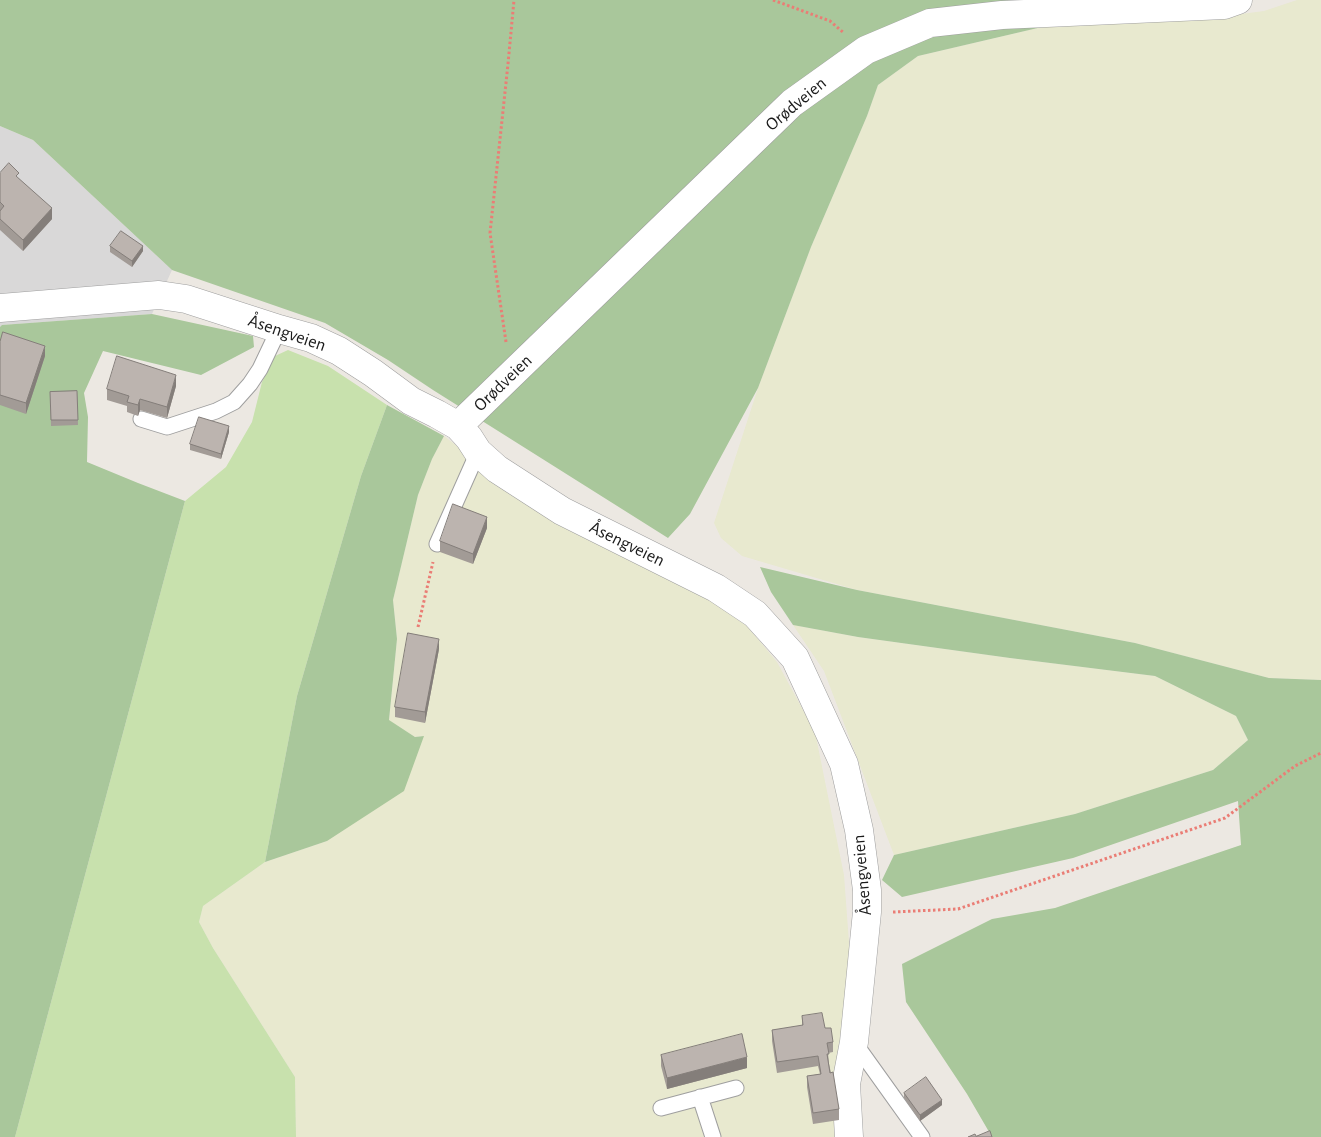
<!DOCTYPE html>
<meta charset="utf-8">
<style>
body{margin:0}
canvas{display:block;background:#ece8e2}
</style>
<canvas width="1321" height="1137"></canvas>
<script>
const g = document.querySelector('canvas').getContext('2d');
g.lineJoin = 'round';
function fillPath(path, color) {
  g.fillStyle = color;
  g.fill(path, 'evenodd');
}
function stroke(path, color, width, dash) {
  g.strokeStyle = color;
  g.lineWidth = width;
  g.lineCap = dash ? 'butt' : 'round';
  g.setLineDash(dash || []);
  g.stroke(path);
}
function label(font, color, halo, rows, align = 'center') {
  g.font = font + ' "Alegreya Sans",sans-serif';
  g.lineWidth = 4;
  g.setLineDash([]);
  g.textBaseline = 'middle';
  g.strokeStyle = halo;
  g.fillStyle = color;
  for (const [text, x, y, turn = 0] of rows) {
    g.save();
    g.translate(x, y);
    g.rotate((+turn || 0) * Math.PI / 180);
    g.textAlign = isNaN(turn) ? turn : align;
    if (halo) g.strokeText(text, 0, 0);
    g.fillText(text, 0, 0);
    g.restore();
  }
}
fillPath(new Path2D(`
 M0,126L33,140L172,270L152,314L3,325L0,327Z`), '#d9d8d8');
fillPath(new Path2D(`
 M1297,0H1321V680L1269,678L1135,643L857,590L742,556L721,538L714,523L758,388L811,247L867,116L878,85L918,56L1042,27L1211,18L1264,11Z
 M444,436L550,518L706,598L747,626L777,662L815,732L844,875L852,983L841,1137H296L295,1077L213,948L199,922L203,906L265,862L327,841L423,736L415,737L389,721L397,639L393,600L418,495L432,459Z
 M793,625L858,637L1010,658L1155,676L1236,716L1248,740L1213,770L1075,814L894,855L824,671Z`), '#e8e9cf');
fillPath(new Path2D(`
 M288,350L328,366L387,405L361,476L297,696L265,862L203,906L199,922L213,948L295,1077L296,1137H15L185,501L226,467L252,422L262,382L275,356Z`), '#c8e1ad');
fillPath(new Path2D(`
 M0,0H1058L1042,27L918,56L878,85L867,116L811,247L758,388L690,514L668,538L433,390L388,360L325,323L172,270L33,140L0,126Z
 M152,314L253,336L254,347L201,375L103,351L84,393L88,417L87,462L138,483L185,501L15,1137H0V327L2,325Z
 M387,405L444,436L432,459L418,495L393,600L397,639L389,720L415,737L424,736L404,791L327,841L265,862L297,696L361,476Z
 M760,567L857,590L1135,643L1269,678L1321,680V1137H992L967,1094L906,1002L902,964L992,919L1055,908L1241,845L1238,801L1073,858L902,897L882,880L894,855L1075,814L1213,770L1248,740L1236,716L1155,676L1010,658L858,637L793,625L771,592Z`), '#a9c79b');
const lane = new Path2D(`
 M141,419L167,427L216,411L234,402L250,384L260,369L279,329
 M437,544L478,452
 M854,1042L922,1137
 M700,1097L713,1137
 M661,1108L736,1088`);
const street = new Path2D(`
 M0,308L159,295L186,299L279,329L311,338L339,351L373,373L411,401L437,414L458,426L469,438L478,452L497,469L562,511L716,588L755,614L795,658L844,764L859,830L867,890V912L854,1042L846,1084L849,1137
 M458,426L792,103L866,50L930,23L1002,15L1224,5L1238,0`);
stroke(lane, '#9f9f9f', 17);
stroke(street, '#9f9f9f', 29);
stroke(new Path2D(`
 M773,0L830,21L844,33
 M506,342L490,233L508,64L514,0
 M418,627L433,562
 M893,912L958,909L1225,818L1295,766L1321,753`), '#ea7d75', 3, [2.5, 2.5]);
stroke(lane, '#fff', 15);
stroke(street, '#fff', 28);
fillPath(new Path2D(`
 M0,173L19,179L52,219L23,251L0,230Z
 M110,246L143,251L132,267L110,252Z
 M0,342L45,356L26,414L0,405Z
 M176,386L167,418L140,410L138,416L127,412V406L107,400V389Z
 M77,391L78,425L51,426L50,392Z
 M229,432L221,459L190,450V444Z
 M487,528L473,564L440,552V541Z
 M439,649L425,723L395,717V707Z
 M802,1016L825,1028L833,1042V1052L828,1053L829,1064L839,1109V1120L813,1124L807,1087V1076L820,1074L818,1066L777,1073L772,1041V1030L802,1026Z
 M661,1055L747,1068L667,1089L661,1066Z
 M904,1093L942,1105L920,1121L904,1098Z`), '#a29b96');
fillPath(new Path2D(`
 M52,208V219L23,251V240Z
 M143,246V251L132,267V261Z
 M45,346V356L26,414V403Z
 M176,375V386L167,418V407Z
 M140,399V410L138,416V405Z
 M229,426V432L221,459V454Z
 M487,517V528L473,564V554Z
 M439,639V649L425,723V712Z
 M747,1057V1068L667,1089V1078Z
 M942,1100V1105L920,1121V1115Z`), '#847e7a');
const building = new Path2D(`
 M9,163L19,173L16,176L52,208L23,240L0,219V211L4,206L0,202V173Z
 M121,231L143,246L132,261L110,246Z
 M3,332L45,346L26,403L0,395V342Z
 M117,356L176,375L167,407L140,399L138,405L127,402L129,396L107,389Z
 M77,391L78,420H51L50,392Z
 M199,417L229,426L221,454L190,444Z
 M453,504L487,517L473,554L440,541Z
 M408,633L439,639L425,712L395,707Z
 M822,1013L825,1028H831L833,1042L827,1043L829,1054H827L830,1073L833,1072L839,1109L813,1113L807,1076L821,1074L818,1056L777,1062L772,1030L803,1025L802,1016Z
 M742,1034L747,1057L667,1078L661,1055Z
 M926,1077L942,1100L920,1115L904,1093Z
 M990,1131L992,1137H968L975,1134L976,1136Z`);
fillPath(building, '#bcb4af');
stroke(building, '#847e7a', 1);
label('18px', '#1b1b1b', '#fff', [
 ["Orødveien",796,104,-40],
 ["Åsengveien",287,333,19],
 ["Orødveien",503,383,-44],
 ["Åsengveien",627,544,26],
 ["Åsengveien",862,875,-95]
]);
</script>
